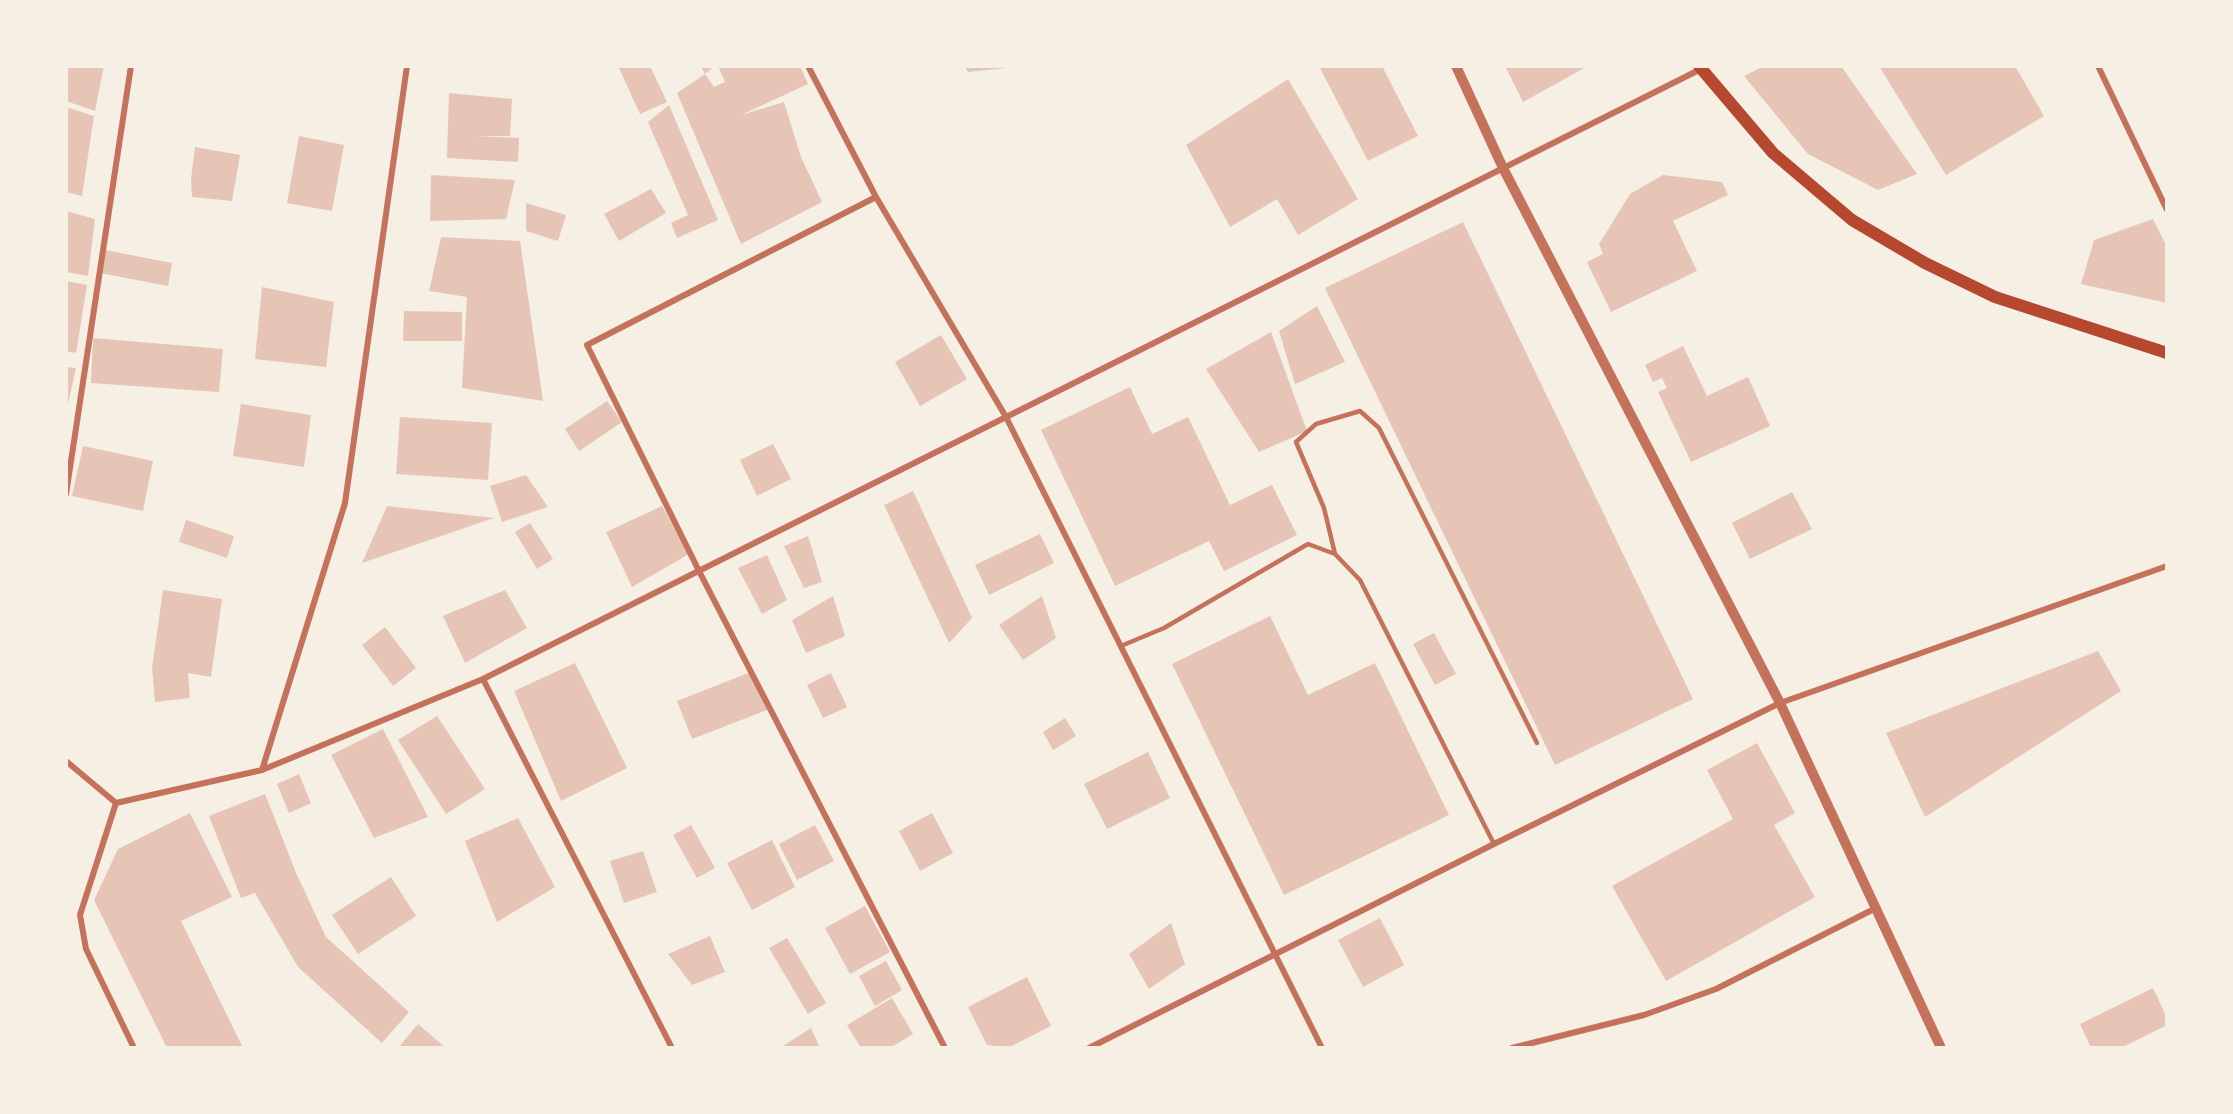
<!DOCTYPE html>
<style>
body{margin:0}
#map{position:relative;width:2233px;height:1114px;overflow:hidden;background:#f6efe4;font-family:Inter,sans-serif}
canvas{display:block}
.frame{position:absolute;inset:0;border:68px solid #f6efe4;pointer-events:none}
</style>
<div id="map">
<canvas width="2233" height="1114"></canvas>
<div class="frame"></div>
</div>
<script>
const g = document.querySelector('canvas').getContext('2d');
g.lineJoin = 'round';
function fillPath(path, color) {
  g.fillStyle = color;
  g.fill(path, 'evenodd');
}
function stroke(path, color, width, dash) {
  g.strokeStyle = color;
  g.lineWidth = width;
  g.lineCap = dash ? 'butt' : 'round';
  g.setLineDash(dash || []);
  g.stroke(path);
}
fillPath(new Path2D(`
 M66,66H104L95,111L66,101Z
 M618,66H650L667,102L640,114Z
 M701,66H715L705,74L714,87L725,82L718,66H800L808,84L741,115L784,102L801,157L822,202L741,244L677,93L705,74Z
 M965,66H1007V68L968,72Z
 M1319,66H1382L1418,136L1368,161Z
 M1505,66H1588L1523,102Z
 M1764,66H1841L1917,174L1878,190L1808,154L1744,76Z
 M1879,66H2015L2044,116L1946,175Z
 M1288,79L1358,199L1298,235L1277,199L1230,227L1186,145Z
 M449,93L512,99L510,136H477L519,138L518,162L447,158Z
 M669,105L718,220L677,238L671,223L688,215L648,122Z
 M66,107L94,116L82,196L66,192Z
 M299,136L344,145L332,211L287,203Z
 M195,147L240,155L232,201L192,197L191,180Z
 M431,175L515,180L506,219L430,221Z
 M1663,175L1722,182L1728,195L1673,221L1697,271L1611,312L1587,262L1603,254L1599,244L1630,194Z
 M651,189L666,213L619,241L604,214Z
 M526,203L566,215L558,241L526,231Z
 M66,211L95,219L88,276L66,272Z
 M2153,219L2167,247V303L2081,284L2094,240Z
 M1463,222L1693,699L1555,765L1325,288Z
 M441,237L520,241L543,401L462,388L467,297L429,291Z
 M105,250L172,263L168,286L100,273Z
 M66,281L87,285L76,353L66,351Z
 M262,287L334,302L326,367L255,359Z
 M1317,306L1345,362L1295,384L1279,331Z
 M404,311L462,312V341H403Z
 M1271,332L1307,431L1259,452L1206,369Z
 M941,335L967,379L920,406L895,362Z
 M93,338L223,349L219,392L91,383Z
 M1683,346L1707,396L1748,377L1770,426L1691,462L1658,392L1667,388L1662,378L1653,382L1645,365Z
 M66,367L76,368L67,408H66Z
 M1130,387L1152,434L1188,417L1230,505L1272,485L1297,535L1224,571L1209,541L1115,586L1041,430Z
 M607,401L622,422L579,451L565,429Z
 M241,404L311,415L304,467L233,456Z
 M400,417L492,423L488,480L396,474Z
 M773,444L791,479L757,496L740,460Z
 M83,446L153,461L143,511L72,496Z
 M526,475L548,507L502,522L490,486Z
 M913,491L972,618L949,643L884,505Z
 M1792,492L1812,529L1750,559L1732,523Z
 M387,506L494,518L362,563Z
 M662,506L689,554L632,587L606,532Z
 M186,520L234,536L227,558L179,542Z
 M530,523L553,559L537,569L515,532Z
 M1040,534L1054,563L989,595L975,565Z
 M808,536L822,582L804,588L784,546Z
 M767,555L787,600L762,614L738,568Z
 M163,590L222,599L211,677L188,673L190,698L155,702L152,668Z
 M505,590L527,628L465,663L443,616Z
 M833,596L845,636L806,653L792,620Z
 M1042,596L1056,638L1023,660L999,625Z
 M1270,616L1308,695L1375,663L1449,815L1284,895L1172,664Z
 M385,627L416,668L393,686L362,645Z
 M1434,633L1456,674L1435,685L1413,644Z
 M2098,651L2121,691L1925,817L1886,733Z
 M575,663L627,768L561,801L514,691Z
 M751,672L767,710L692,739L677,701Z
 M831,673L847,707L823,718L807,685Z
 M437,716L485,789L446,814L398,740Z
 M1065,718L1076,736L1053,750L1043,732Z
 M383,729L428,817L374,838L331,755Z
 M1757,743L1795,813L1774,825L1815,897L1666,981L1612,886L1733,819L1707,770Z
 M1148,752L1170,798L1107,829L1084,784Z
 M299,774L311,803L289,813L277,784Z
 M265,794L297,875L326,937L409,1012L382,1043L298,967L255,893L241,898L209,816Z
 M190,813L232,897L181,921L243,1048H167L94,900L118,849Z
 M932,813L953,853L920,871L899,831Z
 M518,818L555,887L497,922L465,841Z
 M691,825L715,868L697,878L673,835Z
 M815,825L834,861L797,880L779,844Z
 M772,840L795,887L752,910L727,863Z
 M643,851L657,892L624,903L610,861Z
 M391,877L416,916L358,954L332,915Z
 M865,906L890,952L850,974L825,928Z
 M1380,918L1404,965L1363,987L1338,940Z
 M1171,923L1185,964L1149,989L1129,954Z
 M710,936L725,972L692,985L668,954Z
 M787,938L826,1003L808,1014L769,948Z
 M886,961L902,990L875,1006L859,976Z
 M1027,977L1051,1026L1008,1048L987,1045L968,1007Z
 M2153,988L2167,1018V1025L2121,1048H2091L2080,1024Z
 M892,998L913,1034L890,1048H861L847,1025Z
 M418,1024L446,1048H398Z
 M811,1028L820,1048H780Z`), '#e6c5b7');
stroke(new Path2D(`
 M1335,554L1324,508L1296,442L1316,424L1360,411L1379,428L1537,743
 M1121,646L1164,628L1308,544L1335,554L1360,580L1494,844`), '#c5725c', 4.5);
stroke(new Path2D(`
 M808,66L876,197L1006,417L1322,1048
 M2098,66L2167,210
 M876,197L587,345L699,571L945,1048
 M66,494L131,66
 M483,679L672,1048
 M66,761L116,803
 M262,770L345,503L407,66
 M116,803L262,770L483,679L1703,68
 M116,803L80,915L86,949L134,1048
 M1089,1048L1494,844L1780,703L2167,566
 M1512,1048L1644,1015L1716,989L1876,908`), '#c5725c', 6);
stroke(new Path2D(`
 M1456,66L1503,168L1780,703L1941,1048`), '#c5725c', 10);
stroke(new Path2D(`
 M1699,66L1773,153L1852,220L1925,263L1995,297L2167,353`), '#b5482f', 12);
</script>
